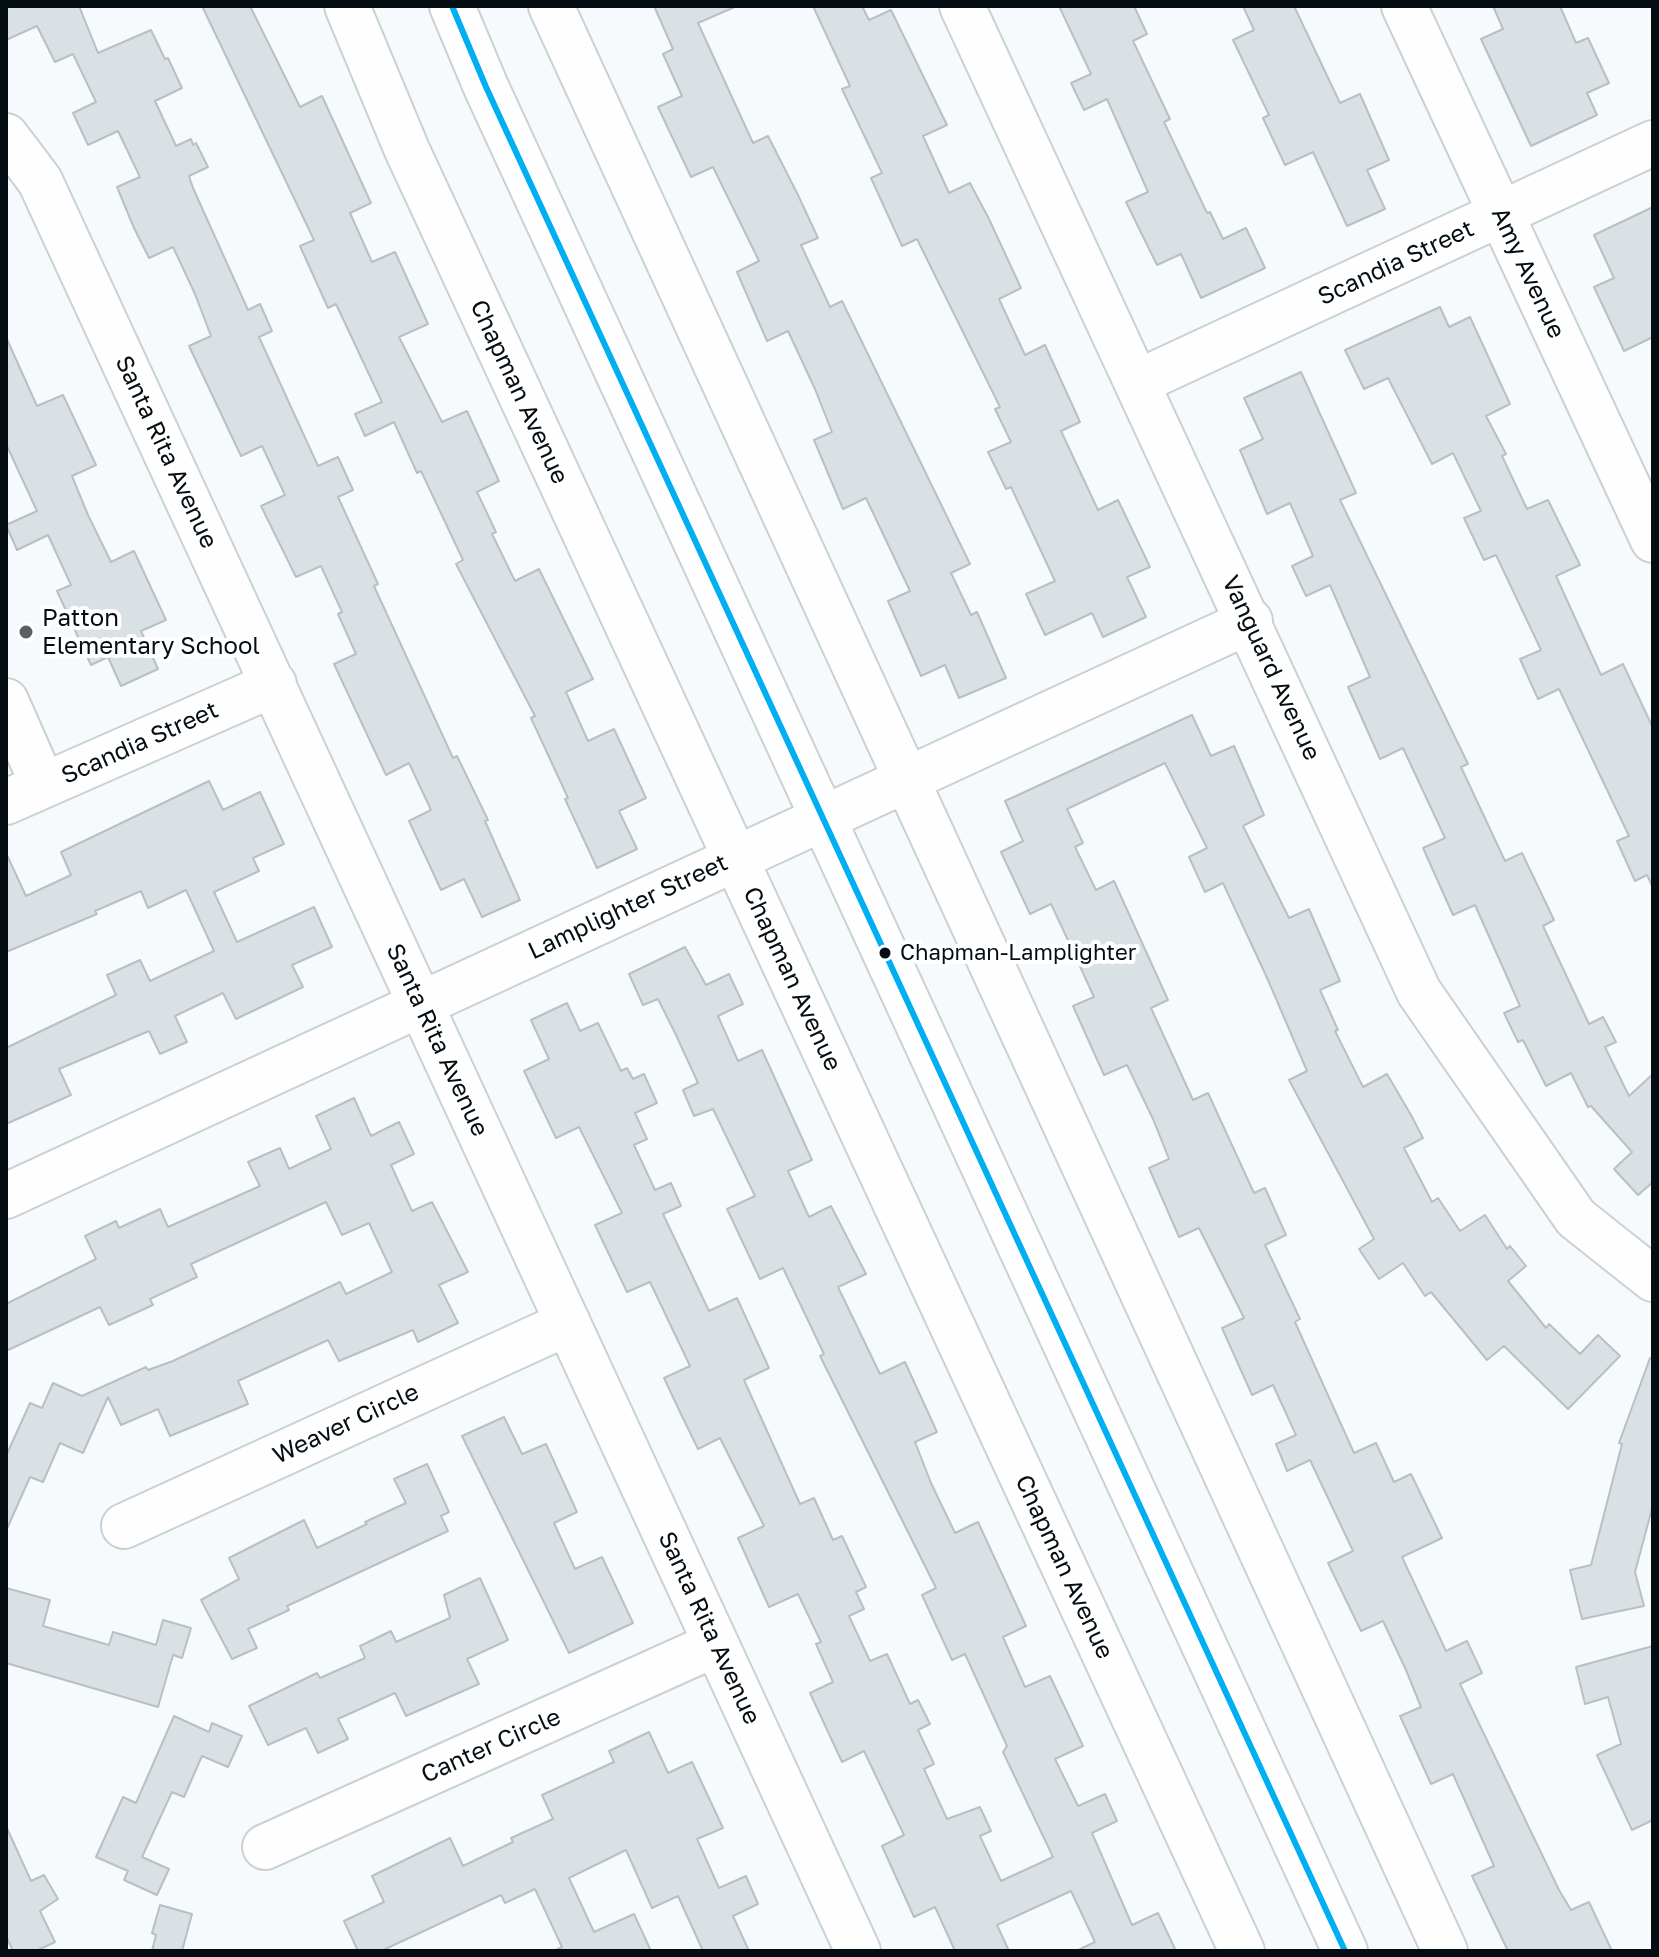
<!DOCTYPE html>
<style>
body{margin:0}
#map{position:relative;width:1659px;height:1957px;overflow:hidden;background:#f7fafc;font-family:"Golos Text",sans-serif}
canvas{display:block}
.frame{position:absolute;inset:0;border:8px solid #030d12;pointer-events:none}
</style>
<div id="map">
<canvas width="1659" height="1957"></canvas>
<div class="frame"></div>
</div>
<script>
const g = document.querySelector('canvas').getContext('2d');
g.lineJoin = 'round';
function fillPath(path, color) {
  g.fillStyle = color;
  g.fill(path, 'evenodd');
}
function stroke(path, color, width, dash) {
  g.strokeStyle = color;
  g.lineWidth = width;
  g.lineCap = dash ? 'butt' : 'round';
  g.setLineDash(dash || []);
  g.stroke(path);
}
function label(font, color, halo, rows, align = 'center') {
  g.font = font + ' "Golos Text",sans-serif';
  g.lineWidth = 8;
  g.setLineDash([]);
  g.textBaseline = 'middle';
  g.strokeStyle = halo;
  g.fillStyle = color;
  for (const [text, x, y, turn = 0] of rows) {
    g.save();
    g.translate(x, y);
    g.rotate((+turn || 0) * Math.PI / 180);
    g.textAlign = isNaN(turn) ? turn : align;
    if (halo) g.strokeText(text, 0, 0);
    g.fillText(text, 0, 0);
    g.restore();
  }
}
const building = new Path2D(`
 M6,6H79L98,53L151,30L165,59L168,58L182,88L155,101L176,146L191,139L193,145L196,143L208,167L189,176L193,188L248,310L260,304L272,331L259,337L318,466L338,457L353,490L338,497L378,584L374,586L453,758L457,756L488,820L485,821L520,900L482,917L464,879L441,890L409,821L431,810L409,763L386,775L334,664L356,654L338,614L342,612L321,566L296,577L261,506L285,495L262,446L241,456L189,346L211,336L195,294L173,247L149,258L134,228L117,187L140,177L118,131L88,145L73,113L96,102L73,54L55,62L37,26L6,40Z
 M202,6H250L300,107L322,96L371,203L350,213L372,262L395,252L428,324L399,337L442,422L467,411L499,481L477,492L496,532L492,534L515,581L539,569L593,679L566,692L588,741L614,729L646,798L619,811L637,849L597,868L565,799L568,798L531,718L535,716L456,564L463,560L421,471L417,473L394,422L365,436L355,414L382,402L336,304L328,308L300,246L314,240Z
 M654,6H737L698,23L753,143L768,136L798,195L818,238L801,245L830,307L842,301L970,564L951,573L971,615L977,612L1006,678L959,698L945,665L921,676L888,601L910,591L866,498L843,509L814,440L832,432L815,389L788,331L767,341L737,272L759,261L713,167L691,177L658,107L682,96L663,54L673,49Z
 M813,6H862L869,20L891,10L947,125L923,136L949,193L970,183L989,219L1021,288L999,299L1025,355L1045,345L1080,422L1061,431L1098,510L1118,500L1150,567L1127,577L1146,617L1103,637L1092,613L1045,635L1026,594L1055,581L1011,487L1006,489L988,452L1011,442L995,409L1000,407L917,239L902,246L871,178L882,173L842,89L850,86Z
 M1059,6H1134L1147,34L1133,41L1170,119L1164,122L1207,213L1210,212L1223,239L1246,228L1265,268L1201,298L1181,254L1157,265L1126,202L1148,192L1107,99L1084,110L1071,83L1091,74Z
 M1243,6H1294L1340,103L1360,94L1389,160L1367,170L1385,209L1347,226L1313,152L1285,165L1263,118L1269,115L1233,40L1254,30Z
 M1493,6H1560L1576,43L1588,38L1609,83L1587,93L1597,115L1531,146L1481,39L1503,29Z
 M1653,207V337L1624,351L1594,287L1614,278L1594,235Z
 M1440,307L1449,327L1470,317L1510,404L1486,416L1506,454L1502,456L1527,509L1548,500L1580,565L1556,576L1601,675L1623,664L1653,728V888L1647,875L1635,881L1617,841L1629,836L1559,689L1538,699L1520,659L1541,650L1496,555L1484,560L1464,518L1481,511L1453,453L1432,464L1388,378L1364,389L1345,350Z
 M6,337L37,406L63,395L96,465L72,476L88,515L111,562L134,551L166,620L141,631L158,669L121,686L108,657L91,665L57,591L71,585L48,535L17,550L6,525L37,511L6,444Z
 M1301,372L1356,493L1340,500L1468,764L1461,767L1505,861L1522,853L1554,920L1543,926L1589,1024L1603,1017L1616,1042L1605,1047L1629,1096L1653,1074V1182L1638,1195L1614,1169L1632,1152L1591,1106L1588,1107L1571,1073L1546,1086L1523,1040L1518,1042L1504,1013L1520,1006L1475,905L1453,915L1423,848L1445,838L1403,748L1380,759L1348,687L1370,677L1330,585L1306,596L1292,566L1313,556L1290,503L1267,514L1256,488L1240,450L1263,439L1244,398Z
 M1192,715L1211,756L1234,746L1264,815L1243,826L1289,918L1309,909L1340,981L1320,990L1338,1030L1335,1031L1363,1087L1387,1074L1411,1115L1423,1138L1404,1148L1432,1202L1438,1198L1460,1231L1485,1215L1507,1249L1510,1246L1526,1266L1508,1281L1546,1328L1549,1324L1580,1354L1598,1335L1620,1356L1568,1409L1504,1346L1487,1360L1431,1292L1425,1296L1403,1263L1379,1279L1359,1249L1374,1239L1289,1080L1307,1071L1268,980L1223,883L1205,892L1189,857L1207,848L1165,763L1067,809L1083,843L1075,847L1096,890L1114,881L1168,1000L1151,1008L1193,1100L1208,1093L1254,1193L1265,1188L1286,1235L1265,1245L1300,1319L1295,1322L1354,1453L1376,1443L1394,1482L1411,1474L1442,1538L1402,1557L1446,1651L1467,1641L1482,1673L1460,1684L1559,1890L1571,1910L1589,1902L1612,1951H1508L1472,1876L1494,1866L1453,1774L1431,1784L1400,1716L1421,1707L1406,1670L1383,1621L1361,1631L1328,1563L1353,1551L1310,1460L1287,1471L1276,1444L1296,1435L1273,1385L1252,1395L1222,1328L1244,1318L1199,1228L1179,1237L1149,1168L1169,1159L1153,1119L1127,1065L1104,1075L1073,1006L1094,997L1067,938L1051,904L1030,914L1001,852L1023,841L1005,801Z
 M209,781L223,810L260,792L284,844L253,858L259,871L214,892L237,942L314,907L332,947L292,965L303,987L236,1019L223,993L175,1016L187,1042L160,1054L149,1031L59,1069L71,1095L6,1124V1048L116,995L107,975L140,960L150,981L214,951L186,890L148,908L141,891L95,911L97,914L6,952V853L26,896L71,875L61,852Z
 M685,947L706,985L729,974L743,1004L718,1016L738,1061L762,1050L812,1160L788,1171L809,1217L831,1206L866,1274L838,1287L880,1374L905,1362L937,1432L915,1442L931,1483L955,1533L978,1522L1026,1626L1003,1637L1025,1687L1050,1676L1083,1746L1055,1759L1078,1806L1105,1794L1117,1821L1092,1833L1132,1925L1158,1913L1176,1951H1076L1095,1942L1071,1891L997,1925L1009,1951H955L935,1907L914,1917L882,1846L904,1835L864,1751L842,1762L810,1693L833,1682L816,1644L821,1642L798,1594L769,1607L738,1538L764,1526L720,1438L698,1449L679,1410L664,1378L690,1366L650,1282L627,1292L595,1225L622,1213L579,1127L556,1138L524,1071L549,1059L531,1020L567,1003L580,1031L598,1023L621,1071L627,1068L633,1079L644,1074L657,1103L635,1113L647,1139L634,1145L655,1190L671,1183L681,1206L663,1214L709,1311L737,1298L769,1368L744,1380L800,1504L814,1498L833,1540L842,1536L866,1587L856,1592L864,1609L849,1616L870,1661L887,1654L910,1704L918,1700L930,1724L918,1730L934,1764L924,1769L947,1819L980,1807L991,1831L980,1836L1001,1881L1053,1857L1003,1752L1007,1746L965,1654L952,1660L922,1595L936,1588L820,1356L824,1354L783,1268L760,1279L727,1209L755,1196L713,1109L694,1116L683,1090L698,1083L676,1035L658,999L643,1005L629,974Z
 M354,1098L371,1136L399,1122L414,1154L391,1165L412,1211L432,1202L468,1272L439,1285L458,1323L418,1342L413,1330L339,1361L328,1340L238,1381L248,1404L170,1436L158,1409L121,1425L108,1397L83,1453L60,1443L43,1482L30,1477L6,1531V1456L30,1403L42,1408L53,1383L82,1396L146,1367L148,1370L173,1361L340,1282L346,1294L392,1272L369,1223L342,1235L326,1202L191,1264L197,1277L150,1299L153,1305L109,1325L100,1307L6,1351V1304L96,1259L85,1236L116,1221L119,1228L160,1209L168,1227L260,1186L248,1162L280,1148L289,1169L331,1149L316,1116Z
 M1650,1358L1653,1359V1505L1635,1572L1644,1606L1582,1619L1570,1570L1591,1565L1622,1444L1619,1443Z
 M504,1417L522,1454L546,1444L577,1512L554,1523L575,1569L602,1557L633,1623L569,1653L462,1436Z
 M427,1464L449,1512L441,1516L448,1531L287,1606L289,1610L248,1629L257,1648L232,1659L201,1600L239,1579L229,1558L304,1520L317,1548L367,1524L365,1522L406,1503L394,1479Z
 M480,1578L508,1640L467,1659L479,1684L406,1716L395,1693L338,1719L348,1739L318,1753L306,1728L268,1745L249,1706L317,1673L320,1678L365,1658L360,1646L391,1631L396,1642L450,1618L444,1595Z
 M6,1588L50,1600L43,1626L109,1645L113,1632L156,1645L163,1620L191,1628L182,1658L173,1655L158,1707L6,1663Z
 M1653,1646V1820L1632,1830L1597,1755L1621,1744L1608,1697L1585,1704L1576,1667Z
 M174,1716L209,1732L212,1723L242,1736L228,1767L202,1756L184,1797L172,1792L142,1857L169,1869L157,1895L124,1880L128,1871L96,1857L123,1797L136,1803Z
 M649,1732L668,1773L692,1762L723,1828L697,1839L719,1888L746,1876L758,1904L733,1916L749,1951H703L678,1896L652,1908L626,1850L569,1878L594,1932L634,1914L651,1951H554L562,1947L535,1889L505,1903L501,1895L381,1951H358L344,1921L384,1902L372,1876L450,1838L463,1866L513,1842L511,1838L553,1819L542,1795L614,1762L609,1751Z
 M6,1826L31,1881L44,1875L58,1899L40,1911L55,1942L36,1951H13L6,1936Z
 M160,1905L192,1914L182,1951H152L156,1935L152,1933Z`);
fillPath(building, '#d9e1e5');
stroke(building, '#b9c0c4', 2);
const minor = new Path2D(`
 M347,6L407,150L1242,1951
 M551,6L1445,1951
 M962,6L1419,992L1576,1218L1653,1279
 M1404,6L1653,540
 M6,136L40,181L858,1951
 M1138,382L1653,143
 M6,701L43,785
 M6,802L274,684
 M6,1196L1250,621
 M124,1526L568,1323
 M265,1847L716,1644`);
const major = new Path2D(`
 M452,6L486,87L1345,1951`);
stroke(minor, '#c9d1d4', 48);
stroke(major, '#c9d1d4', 48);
stroke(minor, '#fefeff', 44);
stroke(major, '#fefeff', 44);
stroke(new Path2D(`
 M452,6L486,87L1345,1951`), '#00aff2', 6);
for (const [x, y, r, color] of [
 [26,632,8,"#586064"],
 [885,953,7,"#030d12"]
]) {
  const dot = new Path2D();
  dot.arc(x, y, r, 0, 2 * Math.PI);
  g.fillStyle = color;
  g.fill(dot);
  stroke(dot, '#fff', 3);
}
label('22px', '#030d12', '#fff', [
 ["Chapman-Lamplighter",900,953]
], 'left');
label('24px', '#030d12', '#fff', [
 ["Scandia Street",1396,263,-25],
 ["Amy Avenue",1528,273,65],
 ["Chapman Avenue",519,392,65],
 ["Santa Rita Avenue",166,452,65],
 ["Vanguard Avenue",1271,668,65],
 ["Scandia Street",140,743,-24],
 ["Lamplighter Street",628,907,-25],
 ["Chapman Avenue",792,979,65],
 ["Santa Rita Avenue",437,1040,65],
 ["Weaver Circle",346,1424,-25],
 ["Chapman Avenue",1064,1567,65],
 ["Santa Rita Avenue",709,1628,65],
 ["Canter Circle",491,1746,-24]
]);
label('24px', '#030d12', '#fff', [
 ["Patton",42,618],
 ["Elementary School",42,646]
], 'left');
</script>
